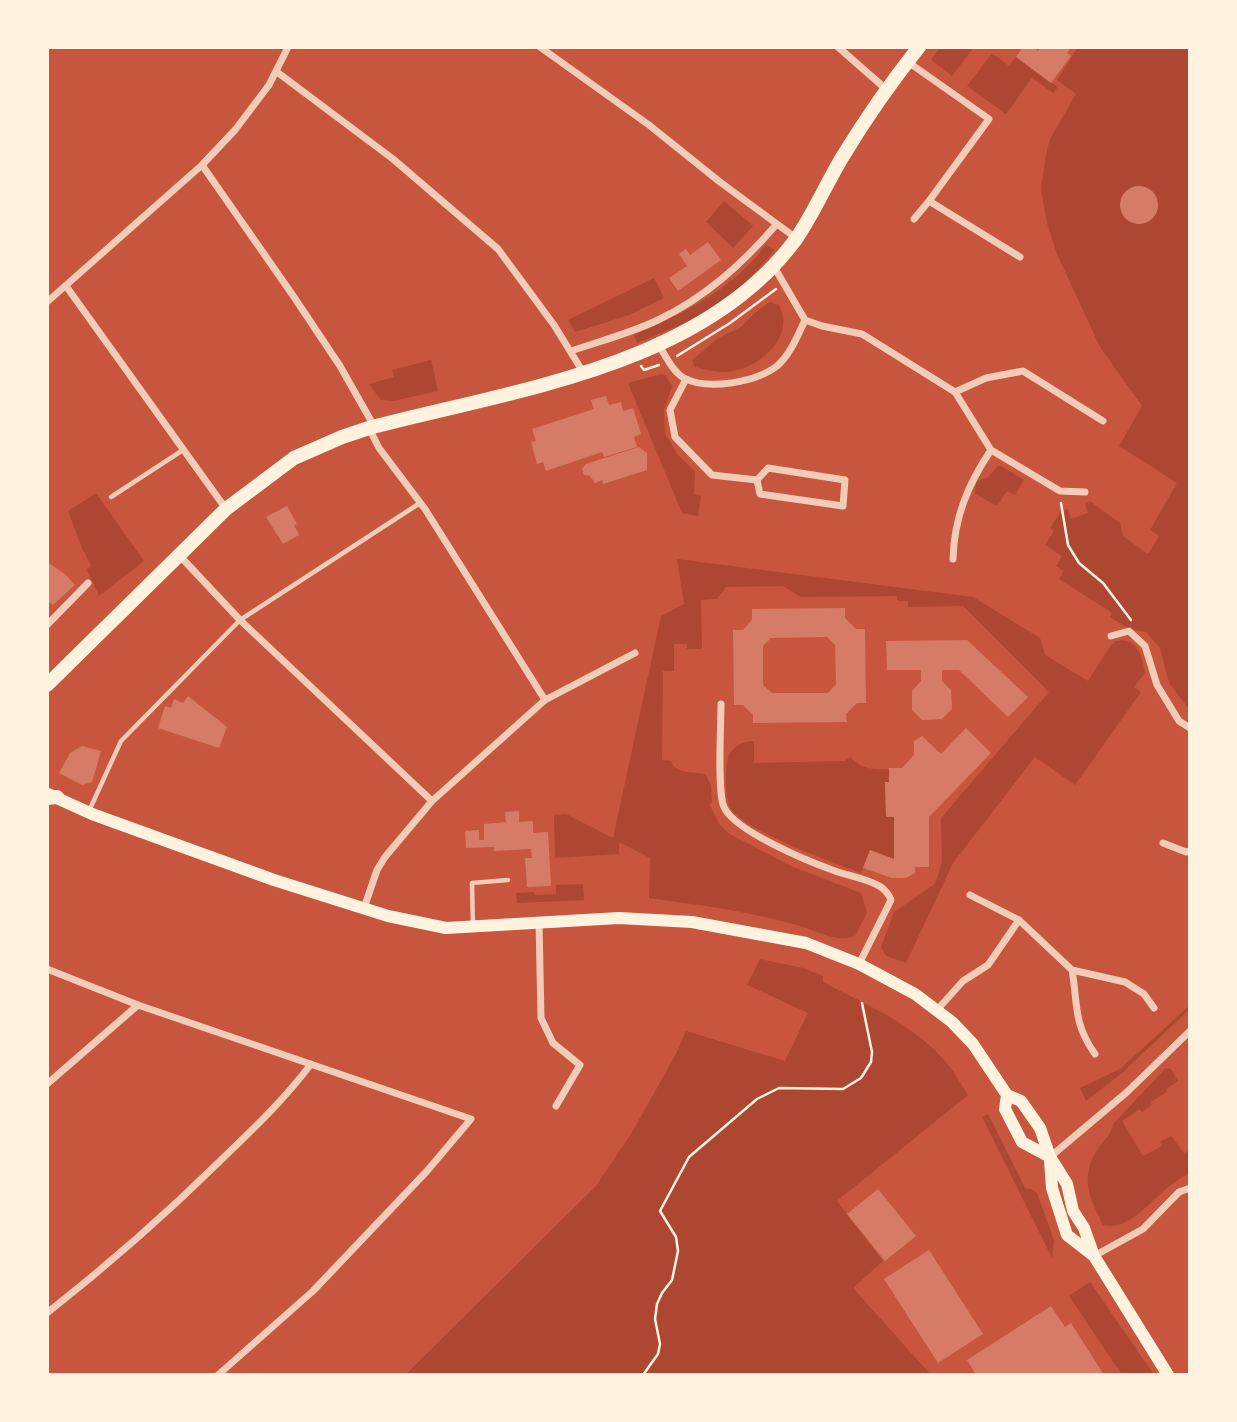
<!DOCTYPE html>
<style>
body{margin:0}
#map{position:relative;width:1237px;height:1422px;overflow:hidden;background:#c8553d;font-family:Signika,sans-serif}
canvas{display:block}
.frame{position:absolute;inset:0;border:49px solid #fff3e0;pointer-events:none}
</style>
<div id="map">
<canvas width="1237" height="1422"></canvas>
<div class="frame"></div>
</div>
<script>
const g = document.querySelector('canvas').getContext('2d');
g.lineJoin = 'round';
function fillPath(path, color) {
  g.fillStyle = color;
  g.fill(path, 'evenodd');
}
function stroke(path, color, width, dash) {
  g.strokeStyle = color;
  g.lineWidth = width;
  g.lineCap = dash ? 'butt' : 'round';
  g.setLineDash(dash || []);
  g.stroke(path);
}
fillPath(new Path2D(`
 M940,47H974L952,76L931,60Z
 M1078,47H1190V710L1169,683L1160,648L1146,632L1130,629L1110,617L1112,613L1059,579L1064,571L1056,566L1062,556L1045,545L1054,531L1050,528L1061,511L1068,509L1071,519L1088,513L1085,503L1090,501L1120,523L1123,536L1148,554L1159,536L1150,530L1177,483L1119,446L1142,406L1100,347L1057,254L1047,223L1041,189L1046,154L1050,139L1076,94L1057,80Z
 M992,53L1009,66L1016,57L1058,87L1053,93L1032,78L1006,114L967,86Z
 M724,201L753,226L733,248L706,222Z
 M766,245L775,250C759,268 744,286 725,300C699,319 667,330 637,343L634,335C684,313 732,290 766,245Z
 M654,278L664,298L629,315L575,332L568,320Z
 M770,302L779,305C795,335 763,365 734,371C721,374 707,370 695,367L692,360L717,339L741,327L758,310Z
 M431,360L438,391L393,401L381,400L369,384L394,377L392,370Z
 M661,374L665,375L672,386L664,411L665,433L677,454L695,471L694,494L701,495L698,516L682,513L628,383Z
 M998,466H1001L1024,480L1015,495L1007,491L997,506L975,494L976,482L988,477Z
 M96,493L144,561L99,596L87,570L91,565L82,548L68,511Z
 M677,559L973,597L1040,638L1045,655L1088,681L1111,645L1116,641C1137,637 1142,656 1145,673L1134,687L1141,692L1075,785L1035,757L953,863L906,963L886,956L881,947L894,912L935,884L942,862L941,818L1049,692L963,606L908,607V601H897V596L801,597L783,586L726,587L717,599L701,600L702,649H687V644H674V671H663L662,760L671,761C676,775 692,771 705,774L711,785L712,802L709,804L720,825L728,833L791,866L861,893L867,913L855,936C838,943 819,932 803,927C754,912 700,905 649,898L650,858L619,842V854L555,858L554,815L566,814L613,838L661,616L684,604Z
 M754,741V763L845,761L850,757C862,769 873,770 889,769V782H885L886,816L894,817V859L870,850L861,873C835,863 741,830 730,807C725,796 726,775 727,763C729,748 740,742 754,741Z
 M583,884L584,900L517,903L516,893L534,892L535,895L556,894V885Z
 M760,959L803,968L823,976V982C864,1004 912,1023 943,1059C953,1069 960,1083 968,1095L837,1201L883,1261L853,1288L931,1375H405L596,1186L631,1134L676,1054L686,1031L785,1061L808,1013L747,985Z
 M1190,1005V1009L1122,1073L1086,1101L1080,1088L1120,1069Z
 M1166,1068L1171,1069L1178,1081L1166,1089L1167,1092L1151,1102L1152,1105L1142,1112L1140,1109L1122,1121L1143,1156L1162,1146L1160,1142L1171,1136L1184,1153L1190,1150V1174C1161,1183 1134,1234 1103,1225C1089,1196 1079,1177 1099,1147C1105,1139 1111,1135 1113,1124Z
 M988,1114L1025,1188L1031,1189L1037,1193L1054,1240L1052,1258L982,1117Z
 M1090,1282L1154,1375H1122L1069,1296Z`), '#ae4732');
fillPath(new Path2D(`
 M1023,47H1033L1038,51L1041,47H1071L1067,53L1071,56L1051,83L1016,57Z
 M1120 205a19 19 0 1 1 38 0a19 19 0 1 1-38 0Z
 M708,242L721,260L678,291L669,278L687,266L679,254L686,249L690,255Z
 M606,396L609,405L621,402L623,411L633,408L641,434L634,437L637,447L604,457L602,452L546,471L543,462L537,464L531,442L536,441L532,429L594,409L591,400Z
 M639,447L647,453V470L603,484L602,480L595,483L590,476L584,475L582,469L586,464Z
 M287,506L297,524L294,525L299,535L283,544L266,517Z
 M47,562L65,574L75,585L53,605L47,601Z
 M845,608V618L856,629H865L866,703H857L846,714L847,722L753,723V715L743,705H734L733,630H743L752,620V609ZM827,637L835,645L836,684L828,693H772L763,685V646L771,638Z
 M967,640L1028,697L1008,717L959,670H942V681L951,690L952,709L942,719L922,720L912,710V691L921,681V670H887L886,641Z
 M188,696L227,727L219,748L158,728L165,706L171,708L174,699L183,703Z
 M966,728L991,753L929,817V867H915V873L906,878H892L863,868L870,850L894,859V817H886L885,782H889V768H902L914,755V741L922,736L941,754Z
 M82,746L101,751L92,782L82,785L59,773L70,753Z
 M519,811V822L533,821V833L548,832L551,886L527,887L525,858H532L531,849L494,851V847L466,848L465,831L479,830V840H484V824L506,822L505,812Z
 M878,1189L916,1236L885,1261L847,1214Z
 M929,1250L983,1334L938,1363L884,1279Z
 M1051,1306L1065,1327L1071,1323L1104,1375H976L967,1360Z`), '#d67c66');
stroke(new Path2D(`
 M677,356L730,323L776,289
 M641,366L644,370L659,365
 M1061,503L1068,545L1079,563L1103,583L1131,620
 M643,1375L658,1354L660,1344L655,1319L657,1304L662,1293L672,1280L678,1251L676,1237L660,1211L689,1157L757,1099L779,1088L843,1089L861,1078L871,1062L872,1052L862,1003`), '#fff3e0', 2.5);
stroke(new Path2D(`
 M111,497L183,450
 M89,811L121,741L240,620L420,503
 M473,926L472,883L508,880`), '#f1ccb7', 4.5);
stroke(new Path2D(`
 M540,47L649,125L720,182L796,238
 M838,47L887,90
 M908,62L989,119L929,201L1020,257
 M277,72L393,159L498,249L554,325L583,372
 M202,165L294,297L340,366L374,426
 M914,219L929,201
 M773,265L805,320L822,326L862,334L955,392L991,450L1060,491L1085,492
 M66,286L226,509
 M47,302L202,165L235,130L269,85L288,47
 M658,344C665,355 673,372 684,378C708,391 756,382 777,366C790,355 798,335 805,320
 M571,351C600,341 631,333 658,320C706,297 742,264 776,225
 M686,379L670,410L675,437L712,475L757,480L760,494L843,506L845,480L768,468L757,480
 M955,392L986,378L1023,371L1103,421
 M369,428L379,448L425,509L545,700
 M179,555L240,620L432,801
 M953,559C954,518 968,484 991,450
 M47,625L88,583
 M1111,636L1129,631L1145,646L1157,685L1179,721L1190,728
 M721,704C721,725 717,792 724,807C734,831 810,862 835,871C849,876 869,879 881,887C886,891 889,894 891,900L859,964
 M1163,843L1186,852L1190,851
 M970,895L1019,920L1072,970L1125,982L1144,994L1154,1008
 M364,908L377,870L385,857L432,801L545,700L635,653
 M539,922L541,1018L553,1043L580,1065L556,1106
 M47,969L138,1005L471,1119L427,1171L313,1291L218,1375
 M1072,970C1078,1005 1073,1023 1095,1054
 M937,1010L963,981L988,965L1019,920
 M47,1084L138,1005
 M1050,1157L1127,1092L1190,1031
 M1094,1256L1143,1229L1179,1192L1190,1188
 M47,1313C108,1265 165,1215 220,1161C253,1129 283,1101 311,1064`), '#f1ccb7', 7);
stroke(new Path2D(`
 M48,794L92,814L274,880L388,916L446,928L619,918L692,922L806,943L859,964L915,994L952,1022L973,1044L1007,1095L1021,1101L1040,1128L1050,1157L1067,1184L1073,1211L1084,1228L1094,1256L1168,1375
 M1007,1095L1005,1109L1022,1142L1050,1157
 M1050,1161L1052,1188L1067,1235L1094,1256`), '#fff3e0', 12);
stroke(new Path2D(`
 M47,685L226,509L294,458L342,437L369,428C512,390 702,367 796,239C814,213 827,182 843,156C866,118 892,81 919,47
 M47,798L57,797`), '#fff3e0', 14);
</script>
